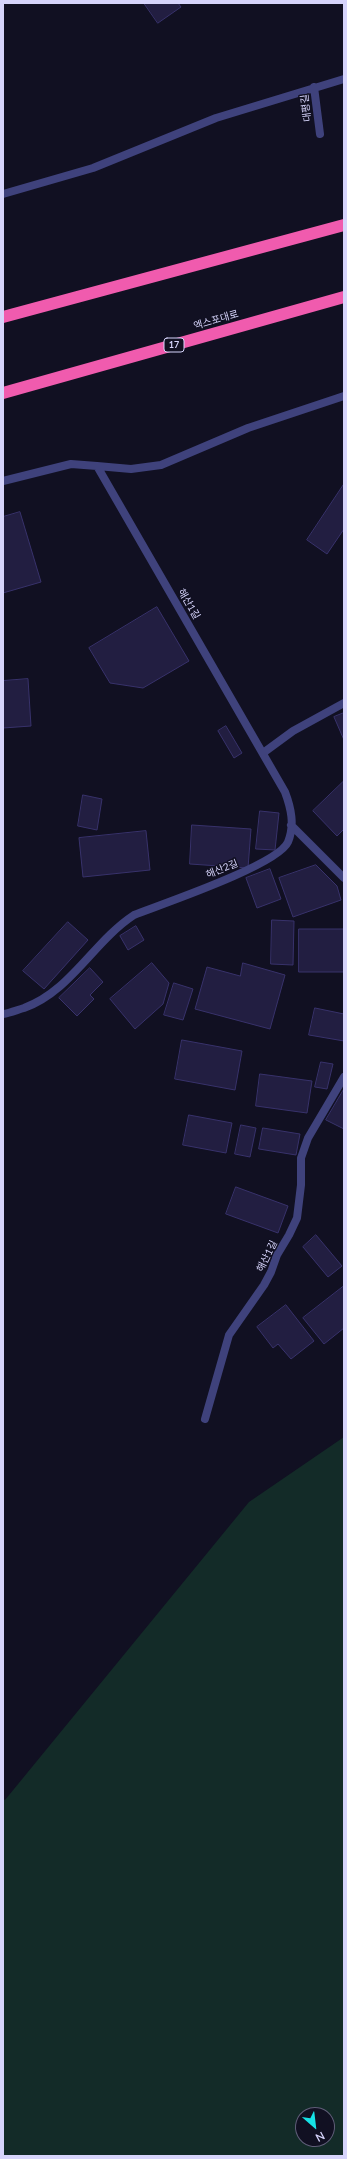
<!DOCTYPE html>
<meta charset="utf-8">
<style>
body{margin:0}
#map{position:relative;width:347px;height:2159px;overflow:hidden;background:#111022;font-family:Lato,sans-serif}
canvas{display:block}
.frame{position:absolute;inset:0;border:4px solid #d6d4fb;pointer-events:none}
.north{position:absolute;left:295px;top:2107px;width:40px;height:40px;box-sizing:border-box;background:#111022;border:1px solid #605e79;border-radius:50%;rotate:152deg;font-size:11px;font-weight:700;line-height:16px;text-align:center;color:#d6d4fb}
.north::after{content:'';display:block;margin:auto;width:14px;height:18px;background:#16e2e6;clip-path:polygon(50% 0,100% 100%,50% 72%,0 100%)}
</style>
<div id="map">
<canvas width="347" height="2159"></canvas>
<div class="frame"></div>
<div class="north">N</div>
</div>
<script>
const g = document.querySelector('canvas').getContext('2d');
g.lineJoin = 'round';
function fillPath(path, color) {
  g.fillStyle = color;
  g.fill(path, 'evenodd');
}
function stroke(path, color, width, dash) {
  g.strokeStyle = color;
  g.lineWidth = width;
  g.lineCap = dash ? 'butt' : 'round';
  g.setLineDash(dash || []);
  g.stroke(path);
}
function label(font, color, halo, rows, align = 'center') {
  g.font = font + ' Lato,"Noto Sans KR",sans-serif';
  g.lineWidth = 3;
  g.setLineDash([]);
  g.textBaseline = 'middle';
  g.strokeStyle = halo;
  g.fillStyle = color;
  for (const [text, x, y, turn = 0] of rows) {
    g.save();
    g.translate(x, y);
    g.rotate((+turn || 0) * Math.PI / 180);
    g.textAlign = isNaN(turn) ? turn : align;
    if (halo) g.strokeText(text, 0, 0);
    g.fillText(text, 0, 0);
    g.restore();
  }
}
fillPath(new Path2D(`
 M344,1437V2156H3V1799L5,1800L249,1502ZM303,2115H327V2139H303Z`), '#132b28');
const building = new Path2D(`
 M144,3H178L181,7L158,23Z
 M344,484V529L327,554L307,540Z
 M20,512L41,582L3,593V517Z
 M157,607L189,661L143,688L110,683L89,648Z
 M28,679L31,726L3,728V681Z
 M344,713V740L334,717Z
 M226,726L242,753L234,758L218,731Z
 M344,781V829L337,836L313,811Z
 M83,795L102,799L97,830L78,826Z
 M260,811L279,813L275,850L256,849Z
 M192,825L251,829L248,868L190,864Z
 M146,831L150,870L83,877L79,838Z
 M316,865L337,886L341,900L293,917L279,878Z
 M270,869L281,899L257,908L246,878Z
 M272,920L294,921L293,965L271,964Z
 M68,922L88,940L44,989L23,971Z
 M136,926L144,940L128,950L120,936Z
 M299,929H344V972H299Z
 M152,963L169,983L163,1004L135,1029L110,999Z
 M243,963L285,975L270,1029L195,1009L207,967L240,976Z
 M90,968L103,982L90,995L94,999L77,1016L59,998Z
 M174,983L193,989L183,1020L164,1015Z
 M315,1008L344,1014V1041L309,1035Z
 M182,1040L242,1051L235,1090L175,1079Z
 M321,1062L333,1064L327,1089L315,1087Z
 M260,1074L312,1081L307,1113L256,1106Z
 M344,1089V1129L326,1120Z
 M189,1115L232,1123L226,1153L183,1145Z
 M241,1125L256,1128L250,1157L235,1154Z
 M263,1128L300,1134L296,1155L259,1149Z
 M236,1187L288,1206L278,1233L226,1214Z
 M316,1235L342,1266L328,1277L303,1247Z
 M344,1286V1328L324,1344L303,1318Z
 M286,1305L314,1341L291,1359L278,1344L273,1348L257,1327Z`);
fillPath(building, '#221e41');
stroke(building, '#38326b', 1);
stroke(new Path2D(`
 M3,481L71,464L97,466
 M263,753L293,731L344,703
 M291,825L344,878
 M3,1014C10,1013 17,1010 24,1008C71,991 93,942 134,915C162,904 278,865 288,842C295,825 291,808 285,792L97,466L131,469L161,465L248,428L344,396
 M205,1419L229,1335L264,1285L271,1272L277,1255L289,1235L297,1218L301,1185V1158L308,1138L344,1077`), '#3f427c', 8);
stroke(new Path2D(`
 M314,87L320,134
 M3,194L93,168L216,118L344,79`), '#3f427c', 8);
stroke(new Path2D(`
 M3,317L344,225
 M3,393L344,297`), '#f05bae', 12);
for (const [x, y, w] of [
 [174,345,20]
]) {
  const box = new Path2D();
  box.roundRect(x - w / 2, y - 7, w, 14, 3);
  g.fillStyle = '#111022';
  g.fill(box);
  stroke(box, '#d6d4fb', 1);
}
label('bold 9px', '#d6d4fb', null, [
 ["17",174,345]
]);
label('10px', '#d6d4fb', '#111022', [
 ["대평길",306,108,-97],
 ["엑스포대로",216,320,-16],
 ["해산1길",189,604,60],
 ["해산2길",222,869,-22],
 ["해산1길",267,1256,-64]
]);
</script>
